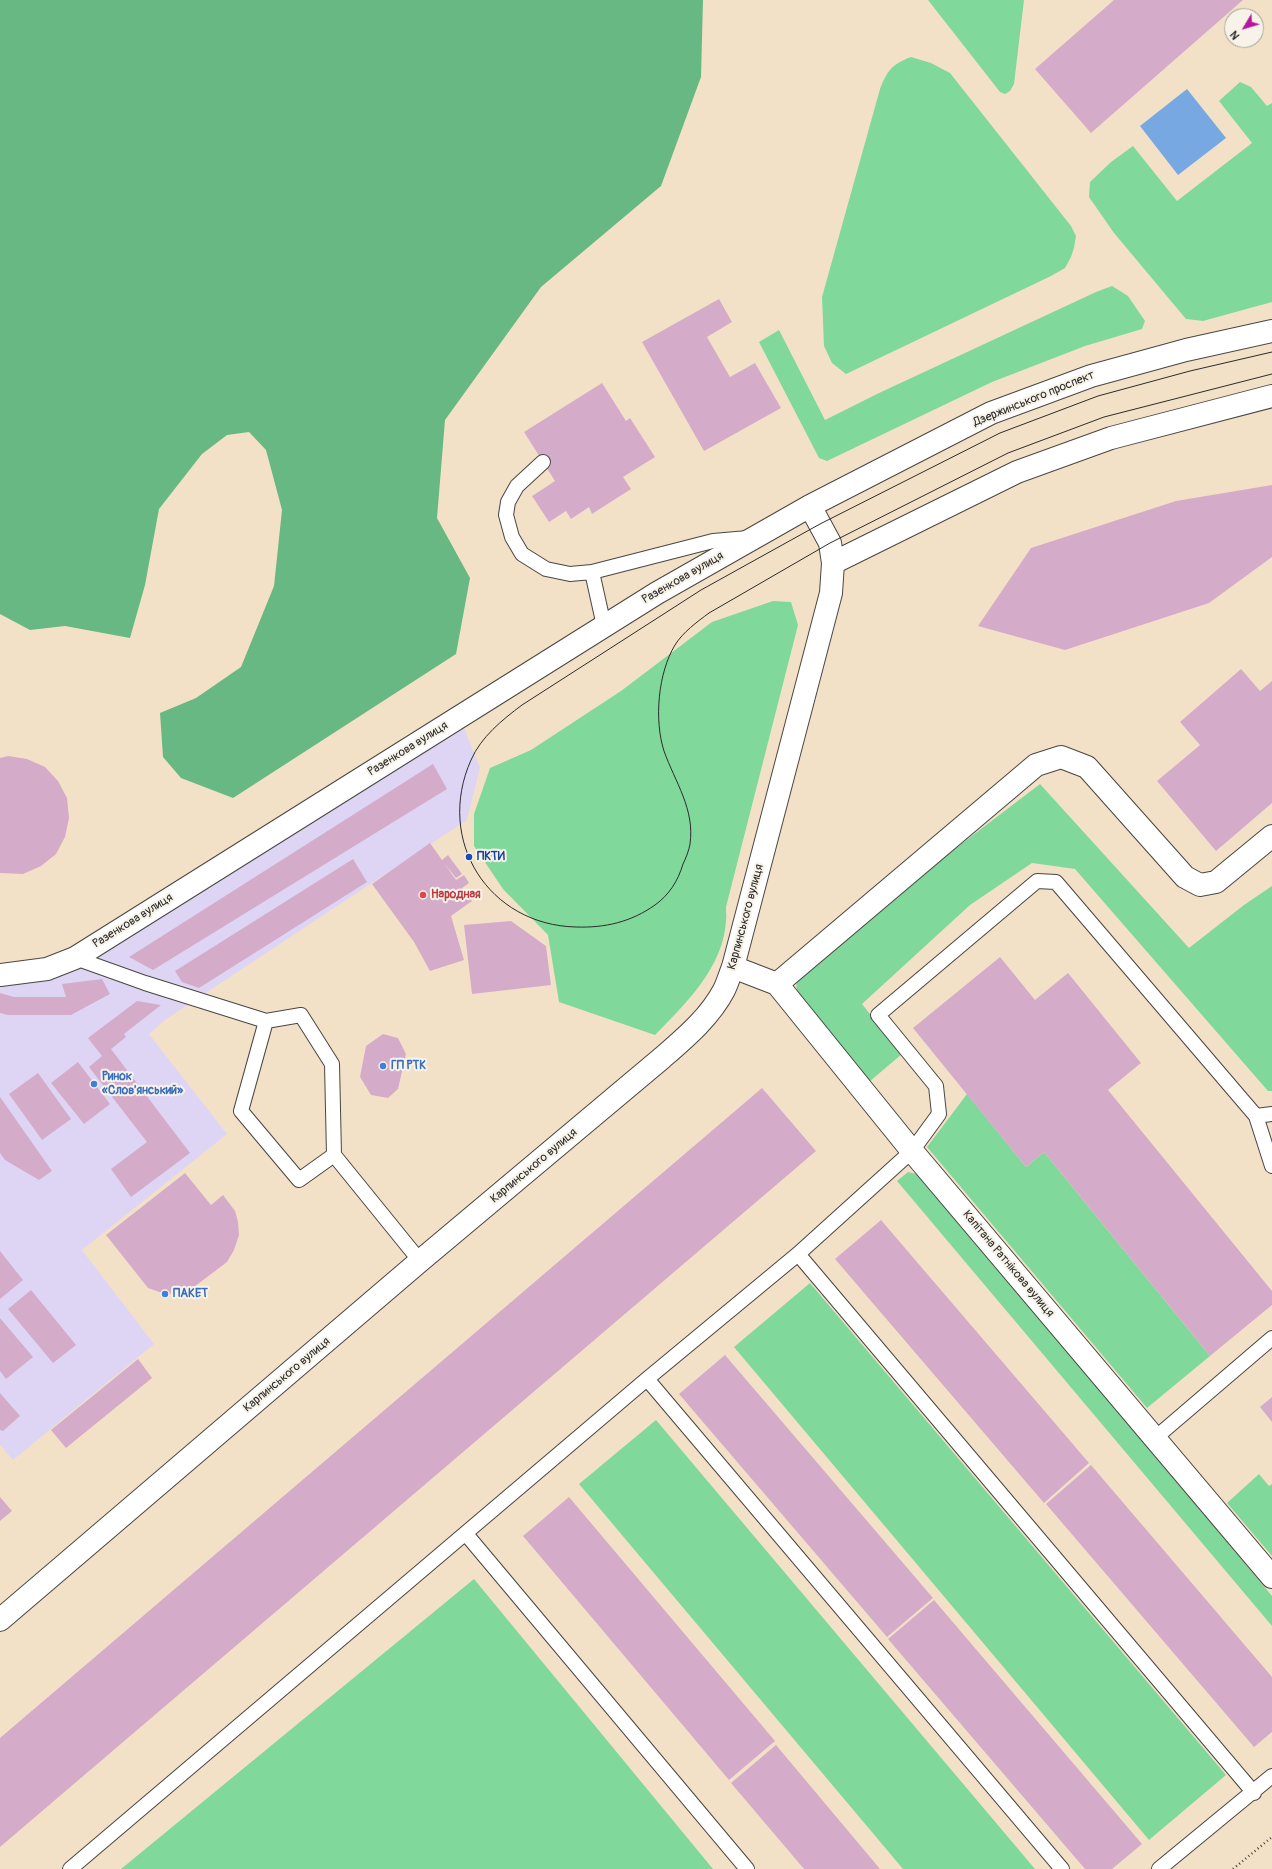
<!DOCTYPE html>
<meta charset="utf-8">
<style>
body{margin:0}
#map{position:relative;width:1272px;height:1869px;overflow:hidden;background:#f3e1c7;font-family:Pangolin,sans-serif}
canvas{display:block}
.north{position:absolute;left:1224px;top:8px;width:40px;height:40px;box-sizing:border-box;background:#f7f3e8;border:1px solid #a5a39c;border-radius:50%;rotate:232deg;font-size:11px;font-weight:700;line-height:16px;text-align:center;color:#2b2b2b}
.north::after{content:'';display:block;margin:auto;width:14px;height:18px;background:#b5179e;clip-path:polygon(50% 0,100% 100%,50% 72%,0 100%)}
</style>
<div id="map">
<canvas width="1272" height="1869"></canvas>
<div class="north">N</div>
</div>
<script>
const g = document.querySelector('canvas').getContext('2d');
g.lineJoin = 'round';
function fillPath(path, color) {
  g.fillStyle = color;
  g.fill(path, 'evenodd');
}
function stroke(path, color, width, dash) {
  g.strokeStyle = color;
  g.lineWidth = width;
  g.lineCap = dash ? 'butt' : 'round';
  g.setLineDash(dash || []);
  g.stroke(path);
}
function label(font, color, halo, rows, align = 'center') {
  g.font = font + ' Pangolin,sans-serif';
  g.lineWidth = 4;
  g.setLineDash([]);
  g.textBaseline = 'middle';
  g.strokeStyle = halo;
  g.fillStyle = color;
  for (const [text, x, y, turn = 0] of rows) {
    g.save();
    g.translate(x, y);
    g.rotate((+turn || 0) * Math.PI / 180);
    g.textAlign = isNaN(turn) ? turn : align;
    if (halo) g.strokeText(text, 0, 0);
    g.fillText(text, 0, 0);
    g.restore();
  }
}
fillPath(new Path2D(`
 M464,728L480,768L467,820L165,1020L149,1034L227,1134L82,1250L154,1344L13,1460L0,1445V970L125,938Z`), '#ded5f5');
fillPath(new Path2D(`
 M928,0H1024L1014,84L1010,91L1005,94L1000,92Z
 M911,57L931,63L950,73L1071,226L1076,236L1074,248L1071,257L1065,268L1051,276L846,374L832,363L824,346L822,297L880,89C887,71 892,64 911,57Z
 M1240,82L1251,87L1267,106L1272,103V302L1203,321L1186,319L1114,233L1089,197L1090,182L1111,162L1133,146L1177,201L1252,143L1219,101Z
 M1112,286L1128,296L1145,321L1142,329L1085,346L992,382L827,461L819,458L759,342L779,330L825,420L879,393L1096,292Z
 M773,601L791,602L798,625L726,907C730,961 690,999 655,1035L559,1002L548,935L503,889L474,846V814L490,768L531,750L621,691L712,622Z
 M1040,784L1189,948L1244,905L1272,886V1091H1268L1075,869L1032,863L970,905L862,1004L902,1054L869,1082L799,996C791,979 804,970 813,957Z
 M967,1094L1026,1167L1044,1152L1210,1356L1147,1408L927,1147Z
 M908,1172L921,1175L1272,1596V1626L897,1181Z
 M810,1283L1226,1775L1149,1840L734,1347Z
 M656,1420L1035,1869H903L579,1484Z
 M1259,1474L1269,1486L1272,1484V1556L1227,1503Z
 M474,1579L713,1869H121Z`), '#81d89b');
fillPath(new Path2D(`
 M0,0H703L701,77L661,186L541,287L445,420L437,518L470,578L456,654L233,798L181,778L163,757L160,713L196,698L241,667L274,586L282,510L266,450L249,432L227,435L202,454L159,509L145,585L130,638L65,626L30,630L0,614Z`), '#68b883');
fillPath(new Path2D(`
 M1187,89L1226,138L1178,175L1140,126Z`), '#77a8e2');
fillPath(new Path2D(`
 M1114,0H1243L1091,133L1035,69Z
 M719,299L732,322L707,337L730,377L755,363L781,408L704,451L642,342Z
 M602,383L626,421L630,418L655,457L623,477L631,489L592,514L589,507L571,519L566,511L549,522L532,496L555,481L524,432Z
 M1272,485V557L1209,603L1065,650L978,626L1031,548L1176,501Z
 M1241,669L1260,691L1272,681V803L1216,851L1157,781L1200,745L1180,722Z
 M8,756L27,759L45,767L58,781L67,798L69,818L65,837L56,854L41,866L23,874L0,873V758Z
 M433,764L447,789L153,970L129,957Z
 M430,843L442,860L448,855L462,874L456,878L444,863L456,880L464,875L469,883L462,888L472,901L451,916L464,960L430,971L414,942L372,884Z
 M353,859L367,882L199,988L182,982L175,971Z
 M511,921L546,946L551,985L472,994L464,925Z
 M1000,957L1035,1000L1068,973L1141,1063L1108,1090L1272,1291V1305L1210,1356L1044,1152L1026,1167L913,1028Z
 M102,979L110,994L71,1015H8L0,1013V993L14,997H66L62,984Z
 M137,1001L161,1005L124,1034L126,1037L111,1049L190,1153L131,1197L111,1169L147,1142L89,1067L102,1056L88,1038Z
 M383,1034L398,1038L406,1054L398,1089L388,1098L371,1095L360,1077L366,1046Z
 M78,1062L110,1104L84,1124L51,1083Z
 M38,1073L71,1119L42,1140L9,1094Z
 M762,1088L816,1151L0,1847V1738Z
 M0,1097L52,1171L39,1180L5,1160L0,1153Z
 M185,1173L211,1205L223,1195L235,1211L238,1222L239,1235L234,1250L227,1262L186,1293L165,1294L148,1288L106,1235Z
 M881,1220L1089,1463L1044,1503L835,1259Z
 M0,1251L23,1280L0,1299Z
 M31,1290L76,1345L53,1363L8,1309Z
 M0,1318L33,1357L6,1379L0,1371Z
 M725,1355L933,1598L887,1637L679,1394Z
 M138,1359L152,1378L66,1448L51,1430Z
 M0,1393L20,1416L3,1431L0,1430Z
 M1272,1397V1422L1260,1407Z
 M1091,1465L1272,1677V1732L1254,1747L1046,1504Z
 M0,1497L12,1511L0,1521Z
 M569,1497L775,1741L729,1780L523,1536Z
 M934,1600L1142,1844L1112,1869H1085L888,1639Z
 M776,1745L880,1869H804L731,1783Z`), '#d4acca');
const service = new Path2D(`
 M543,462L517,486L508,502L506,515L512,537L522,554L546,569L570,574L592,572
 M604,626L592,572L713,541L748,538
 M75,958L145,983L266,1021
 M1256,1116L1272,1114
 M334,1155L299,1180L241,1111L266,1021L301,1015L332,1064L334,1155L420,1261
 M798,1254L1254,1793
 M647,1379L1062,1869
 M1154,1439L1272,1338
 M466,1534L747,1869
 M70,1869L647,1379L798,1254L912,1151L939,1114L936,1086L878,1015L1037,881L1056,882L1256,1116L1272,1166
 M1159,1869L1272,1776`);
const minor = new Path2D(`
 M733,967L777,984L912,1151L1272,1577
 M777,984L1036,765L1061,757L1087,767L1185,877L1200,885L1216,882L1272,836`);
const tertiary = new Path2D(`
 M833,563L1017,472L1111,438L1272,396
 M0,975L47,969L75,958L657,593L810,506L991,413L1091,376L1186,350L1272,331
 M0,1620L420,1261L662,1058C685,1038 710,1017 724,990C728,982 730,974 733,967L831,593L833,563L830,543L810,506`);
stroke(service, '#494642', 16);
stroke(minor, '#494642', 24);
stroke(tertiary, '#494642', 24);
stroke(new Path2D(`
 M1233,1869L1272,1837`), '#494642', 2.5, [1, 3]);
stroke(service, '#fff', 14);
stroke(minor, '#fff', 22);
stroke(tertiary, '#fff', 22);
stroke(new Path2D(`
 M1272,352L1190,371L1098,396L1000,433L820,524L701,590L522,705C502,720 481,737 471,760C435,841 489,925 576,927C605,928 631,922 655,905C669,895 678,881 683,864C686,858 689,850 690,844C695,809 675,782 664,751C654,720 658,673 675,645C683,632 697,622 709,613L830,543L1008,453L1104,417L1272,374`), '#2b2b2b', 1);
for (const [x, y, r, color] of [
 [469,857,4,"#1a4fb4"],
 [423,895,4,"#e0444e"],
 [383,1066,4,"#3f7fe0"],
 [94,1084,4,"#3f7fe0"],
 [165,1294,4,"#3f7fe0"]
]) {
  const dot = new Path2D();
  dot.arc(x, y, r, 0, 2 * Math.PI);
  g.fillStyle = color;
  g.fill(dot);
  stroke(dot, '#f7f3e8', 1.5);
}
label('12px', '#2b2b2b', '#f7f3e8', [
 ["Дзержинського проспект",1034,399,-22],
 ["Разенкова вулиця",683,578,-30],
 ["Разенкова вулиця",408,749,-32],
 ["Карпинського вулиця",746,917,-75],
 ["Разенкова вулиця",133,921,-32],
 ["Карпинського вулиця",534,1166,-40],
 ["Капітана Ратнікова вулиця",1008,1264,50],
 ["Карпинського вулиця",287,1375,-40]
]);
label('bold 12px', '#164399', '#f7f3e8', [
 ["ПКТИ",477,857]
], 'left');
label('bold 12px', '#be3a42', '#f7f3e8', [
 ["Народная",431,895]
], 'left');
label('bold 12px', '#366cbe', '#f7f3e8', [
 ["ГП РТК",391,1066],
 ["Ринок",102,1077],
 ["«Слов'янський»",102,1091],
 ["ПАКЕТ",173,1294]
], 'left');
</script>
